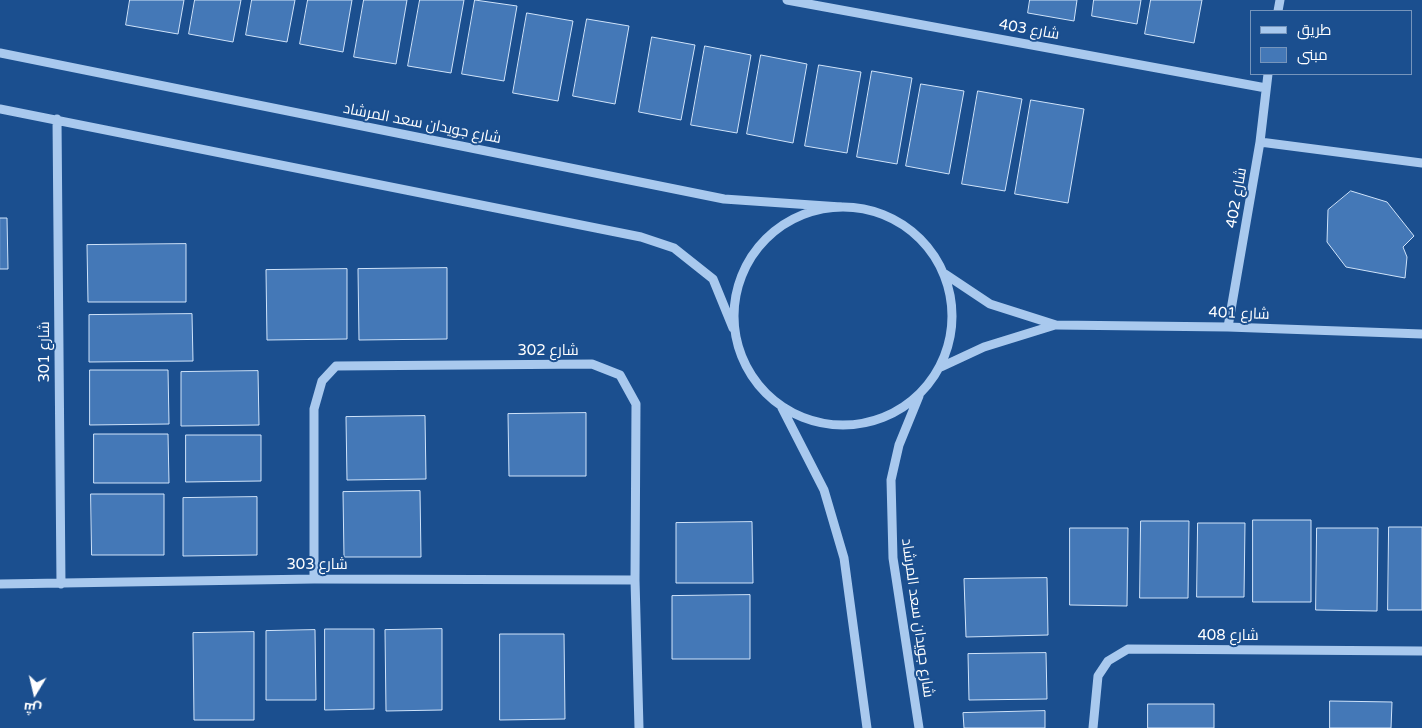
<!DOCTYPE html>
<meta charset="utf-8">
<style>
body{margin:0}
#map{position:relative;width:1422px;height:728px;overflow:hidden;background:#1b4f8f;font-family:"Varela Round",Cairo,sans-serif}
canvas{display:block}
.legend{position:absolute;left:1250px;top:10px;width:162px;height:65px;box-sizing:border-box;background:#1b4f8f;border:1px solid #7695bc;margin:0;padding:6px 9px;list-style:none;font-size:15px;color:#fff}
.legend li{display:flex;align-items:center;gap:10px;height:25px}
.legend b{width:25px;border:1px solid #7695bc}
.north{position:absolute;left:10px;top:668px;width:50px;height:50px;-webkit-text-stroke:4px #1b4f8f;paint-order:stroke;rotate:189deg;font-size:14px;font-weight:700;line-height:20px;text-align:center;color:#fff}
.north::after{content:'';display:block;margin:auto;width:18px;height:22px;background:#fff;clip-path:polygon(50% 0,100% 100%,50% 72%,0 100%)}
</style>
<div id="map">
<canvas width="1422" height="728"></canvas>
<ul class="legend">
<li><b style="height:6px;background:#a9c9ee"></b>طريق</li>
<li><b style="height:14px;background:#4478b7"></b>مبنى</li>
</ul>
<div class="north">ش</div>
</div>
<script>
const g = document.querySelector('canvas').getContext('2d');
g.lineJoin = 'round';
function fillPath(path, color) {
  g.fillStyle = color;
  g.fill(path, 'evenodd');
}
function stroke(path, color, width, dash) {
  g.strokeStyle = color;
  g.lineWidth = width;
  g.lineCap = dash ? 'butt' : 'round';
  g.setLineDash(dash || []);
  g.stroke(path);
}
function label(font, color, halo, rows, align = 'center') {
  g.font = font + ' "Varela Round",Cairo,sans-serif';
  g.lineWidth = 4;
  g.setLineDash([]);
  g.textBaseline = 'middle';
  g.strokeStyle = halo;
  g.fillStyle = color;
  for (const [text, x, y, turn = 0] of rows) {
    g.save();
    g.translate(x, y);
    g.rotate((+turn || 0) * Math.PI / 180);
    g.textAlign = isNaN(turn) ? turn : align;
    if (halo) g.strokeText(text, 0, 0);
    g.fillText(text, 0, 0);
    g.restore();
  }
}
const building = new Path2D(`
 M130,0H184L178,34L126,25Z
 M195,0H241L233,42L189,34Z
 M252,0H295L287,42L246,35Z
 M308,0H352L343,52L300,44Z
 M364,0H407L396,64L354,57Z
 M420,0H464L451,73L408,66Z
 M475,0L517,6L504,81L462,74Z
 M1030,0H1077L1074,21L1028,13Z
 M1094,0H1141L1137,24L1092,16Z
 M1151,0H1202L1194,43L1145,34Z
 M527,13L573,21L558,101L513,93Z
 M587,19L629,26L615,104L573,96Z
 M652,37L695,45L681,120L639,112Z
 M705,46L751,55L737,133L691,125Z
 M761,55L807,64L793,143L747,134Z
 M819,65L861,72L847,153L805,146Z
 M872,71L912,78L897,164L857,157Z
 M921,84L964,91L949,174L906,166Z
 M978,91L1022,99L1005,191L962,184Z
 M1031,100L1084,109L1068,203L1015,194Z
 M1351,191L1387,202L1414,236L1403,247L1407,257L1405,278L1346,267L1327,242L1328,210Z
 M0,218H7L8,269H0Z
 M186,244V302H88L87,245Z
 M447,268V339L359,340L358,269Z
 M347,269V339L267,340L266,270Z
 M192,314L193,361L89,362V315Z
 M90,370H168L169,424L90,425Z
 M258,371L259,425L181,426V372Z
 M586,413V476H509L508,414Z
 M425,416L426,479L347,480L346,417Z
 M94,434H168L169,483H94Z
 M186,435H261V481L186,482Z
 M420,491L421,557H344L343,492Z
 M91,494H164V555H92Z
 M257,497V555L183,556V498Z
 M1253,520H1311V602H1253Z
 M1141,521H1189L1188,598H1140Z
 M752,522L753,583H676V523Z
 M1198,523H1245L1244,597H1197Z
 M1389,527H1422V610H1388Z
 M1070,528H1128L1127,606L1070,605Z
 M1317,528H1378L1377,611L1316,610Z
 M1047,578L1048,635L966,637L964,579Z
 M750,595V659H672V596Z
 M325,629H374V709L325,710Z
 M442,629V710L386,711L385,630Z
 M315,630L316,700H266V631Z
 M254,632V720H194L193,633Z
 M500,634H564L565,719L500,720Z
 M1046,653L1047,699L969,700L968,654Z
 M1330,701L1392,702L1391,728H1330Z
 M1148,704H1214V728H1148Z
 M1045,711V728H964L963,713Z`);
fillPath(building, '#4478b7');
stroke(building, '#cfe3fa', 1);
stroke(new Path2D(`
 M787,0L1266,88
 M1278,11L1280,0
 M0,53L724,199L841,207
 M0,109L641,237L674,248L713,279L733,328
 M57,119L61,584
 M1260,142L1422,163
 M734 316a109 109 0 1 1 218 0a109 109 0 1 1-218 0Z
 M945,274L990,304L1056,325L1228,327L1422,334
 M1228,327L1260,142L1268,74
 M941,367L984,347L1055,325
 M782,408L824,490L844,558L867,728
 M314,579V409L322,381L336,366L592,364L620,375L636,404L635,580L639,728
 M0,584L314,579L635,580
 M919,728L893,558L891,480L899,445L919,396
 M1093,728L1098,676L1108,661L1128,649L1422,651`), '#a9c9ee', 9);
label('15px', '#fff', '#1b4f8f', [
 ["شارع 403",1029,30,10],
 ["شارع جويدان سعد المرشاد",422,124,11],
 ["شارع 402",1237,198,-80],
 ["شارع 401",1239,314,2],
 ["شارع 302",548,351],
 ["شارع 301",45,352,-90],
 ["شارع 303",317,565],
 ["شارع جويدان سعد المرشاد",917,618,82],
 ["شارع 408",1228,636]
]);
</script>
